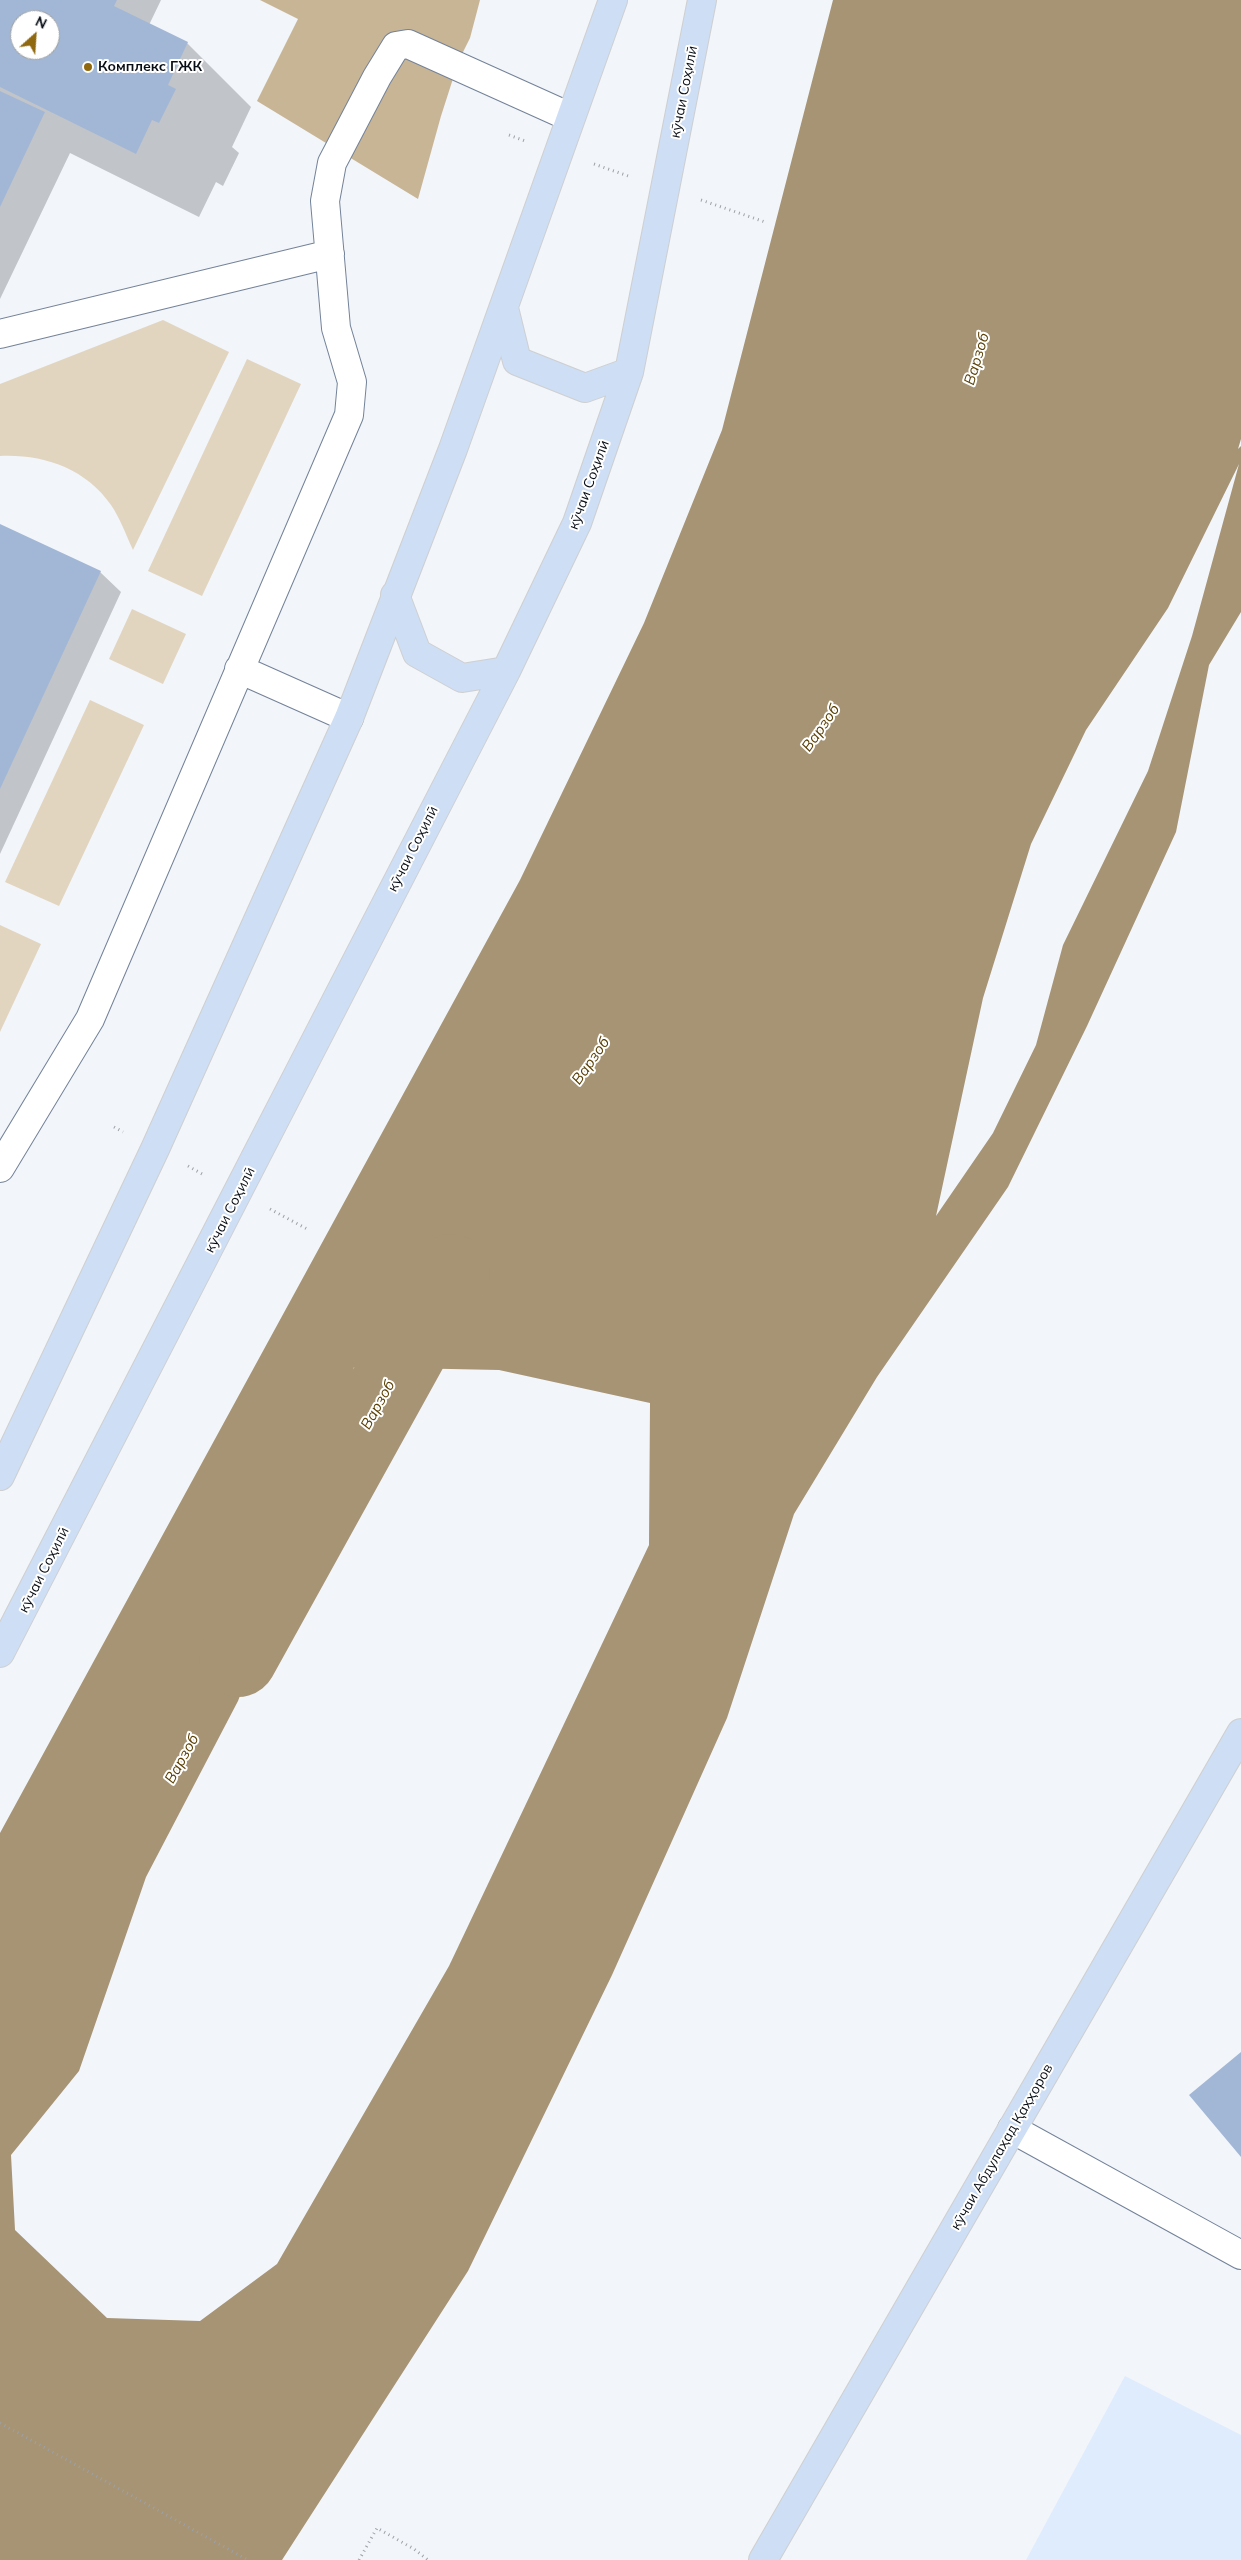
<!DOCTYPE html>
<meta charset="utf-8">
<style>
body{margin:0}
#map{position:relative;width:1241px;height:2560px;overflow:hidden;background:#f2f5fa;font-family:Mulish,sans-serif}
canvas{display:block}
.north{position:absolute;left:10px;top:10px;width:50px;height:50px;box-sizing:border-box;background:#fff;border:1px solid #9c9fa1;border-radius:50%;rotate:26deg;font-size:14px;font-weight:700;line-height:20px;text-align:center;color:#080e15}
.north::after{content:'';display:block;margin:auto;width:18px;height:22px;background:#90680f;clip-path:polygon(50% 0,100% 100%,50% 72%,0 100%)}
</style>
<div id="map">
<canvas width="1241" height="2560"></canvas>
<div class="north">N</div>
</div>
<script>
const g = document.querySelector('canvas').getContext('2d');
g.lineJoin = 'round';
function fillPath(path, color) {
  g.fillStyle = color;
  g.fill(path, 'evenodd');
}
function stroke(path, color, width, dash) {
  g.strokeStyle = color;
  g.lineWidth = width;
  g.lineCap = dash ? 'butt' : 'round';
  g.setLineDash(dash || []);
  g.stroke(path);
}
function label(font, color, halo, rows, align = 'center') {
  g.font = font + ' Mulish,sans-serif';
  g.lineWidth = 4;
  g.setLineDash([]);
  g.textBaseline = 'middle';
  g.strokeStyle = halo;
  g.fillStyle = color;
  for (const [text, x, y, turn = 0] of rows) {
    g.save();
    g.translate(x, y);
    g.rotate((+turn || 0) * Math.PI / 180);
    g.textAlign = isNaN(turn) ? turn : align;
    if (halo) g.strokeText(text, 0, 0);
    g.fillText(text, 0, 0);
    g.restore();
  }
}
fillPath(new Path2D(`
 M1125,2376L1241,2435V2560H1026Z`), '#dfecfe');
fillPath(new Path2D(`
 M163,320L229,352L133,550C126,535 120,518 111,505C85,468 43,454 0,456V384Z
 M247,359L301,384L202,596L148,571Z
 M132,609L186,634L163,684L109,659Z
 M90,700L144,725L59,906L5,882Z
 M0,925L41,944L0,1032Z`), '#e2d5c0');
fillPath(new Path2D(`
 M260,0H480L470,38L459,60L441,116L418,199L257,101L298,19Z`), '#c8b595');
fillPath(new Path2D(`
 M833,0H1241V439L1238,449L1241,446V612L1209,665L1176,832L1087,1026L1008,1187L877,1377L794,1514L727,1718L612,1975L468,2271L282,2560H0V1833L520,880L644,623L722,430ZM1239,464L1192,636L1148,771L1063,945L1036,1045L993,1133L936,1216L983,998L1031,844L1086,730L1168,608ZM354,1367L499,1370L650,1403L649,1545L449,1966L277,2264L200,2321L107,2318L15,2230L11,2155L79,2071L146,1877L238,1701L326,1468Z`), '#a69475');
fillPath(new Path2D(`
 M0,0H161L149,25L187,43L251,107L232,147L239,153L223,186L216,182L199,217L70,153L0,299ZM20,20H50V50H20Z
 M0,525L100,572L121,592L0,854Z`), '#0003');
stroke(new Path2D(`
 M238,1658L451,1273`), '#a69475', 78);
fillPath(new Path2D(`
 M0,0H117L114,6L188,42L168,85L176,89L159,123L152,120L136,154L0,87ZM20,20H50V50H20Z
 M0,91L45,112L0,207Z
 M0,524L101,571L0,789Z
 M1241,2052V2157L1189,2095Z`), '#a2b7d5');
const minor = new Path2D(`
 M0,334L330,254
 M239,669L349,718
 M0,1168L90,1019L349,415L352,382L336,328L325,201L332,163L377,77L396,46L408,44L570,117
 M1012,2129L1241,2255`);
const major = new Path2D(`
 M504,308L517,361L585,388L629,372
 M395,595L417,653L462,678L506,671
 M0,1476L155,1149L349,718L453,449L613,0
 M0,1653L506,671L577,523L629,372L702,0
 M763,2560L1241,1733`);
stroke(minor, '#738298', 30);
stroke(major, '#cecfd0', 30);
stroke(new Path2D(`
 M509,135L525,141
 M594,164L631,177
 M701,200L765,222
 M114,1127L123,1132
 M188,1166L204,1175
 M270,1209L309,1230
 M0,2423L248,2560
 M359,2560L377,2528L414,2549L428,2560`), '#9da1a7', 3, [1, 4]);
stroke(minor, '#fff', 28);
stroke(major, '#cedef4', 28);
for (const [x, y, r, color] of [
 [88,67,5,"#90680f"]
]) {
  const dot = new Path2D();
  dot.arc(x, y, r, 0, 2 * Math.PI);
  g.fillStyle = color;
  g.fill(dot);
  stroke(dot, '#fff', 2);
}
label('bold 14px', '#080e15', '#fff', [
 ["Комплекс ГЖК",98,67]
], 'left');
label('14px', '#080e15', '#fff', [
 ["кӯчаи Соҳилӣ",684,92,-79],
 ["кӯчаи Соҳилӣ",589,485,-70],
 ["кӯчаи Соҳилӣ",413,849,-63],
 ["кӯчаи Соҳилӣ",230,1210,-63],
 ["кӯчаи Соҳилӣ",44,1570,-63],
 ["кӯчаи Абдулаҳад Қаҳҳоров",1002,2147,-60]
]);
label('italic 15px', '#5b4005', '#fff', [
 ["Варзоб",977,359,-73],
 ["Варзоб",821,728,-55],
 ["Варзоб",591,1061,-55],
 ["Варзоб",378,1405,-61],
 ["Варзоб",182,1759,-61]
]);
</script>
